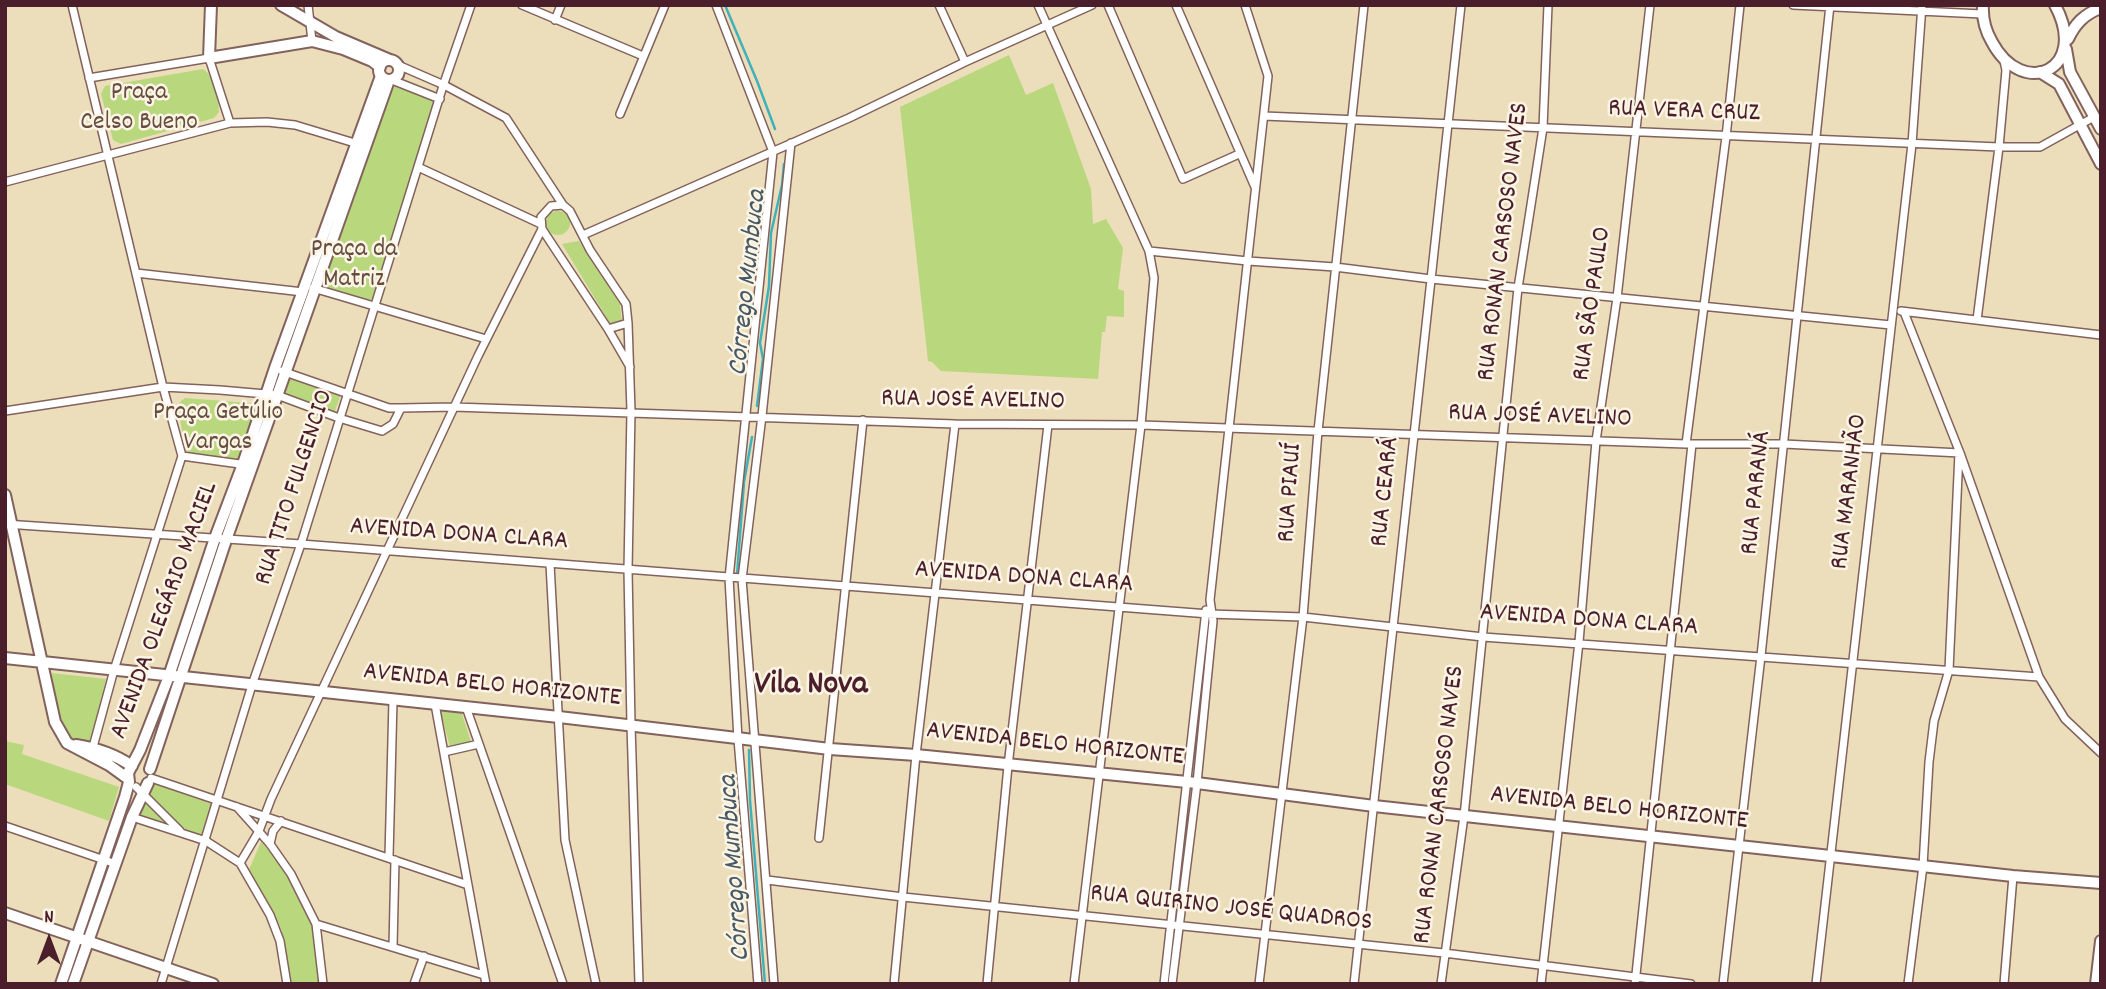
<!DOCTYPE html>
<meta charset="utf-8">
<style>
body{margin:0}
#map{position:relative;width:2106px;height:989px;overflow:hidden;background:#ecdeba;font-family:Dekko,sans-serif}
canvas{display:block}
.frame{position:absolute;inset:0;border:7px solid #4a1f2b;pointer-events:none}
.north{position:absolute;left:14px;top:905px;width:70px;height:70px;-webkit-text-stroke:5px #fcf5e5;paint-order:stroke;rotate:0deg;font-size:19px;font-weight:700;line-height:28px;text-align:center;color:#4a1f2b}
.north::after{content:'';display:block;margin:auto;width:24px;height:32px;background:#4a1f2b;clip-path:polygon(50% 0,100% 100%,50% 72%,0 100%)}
</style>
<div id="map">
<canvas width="2106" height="989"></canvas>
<div class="frame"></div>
<div class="north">N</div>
</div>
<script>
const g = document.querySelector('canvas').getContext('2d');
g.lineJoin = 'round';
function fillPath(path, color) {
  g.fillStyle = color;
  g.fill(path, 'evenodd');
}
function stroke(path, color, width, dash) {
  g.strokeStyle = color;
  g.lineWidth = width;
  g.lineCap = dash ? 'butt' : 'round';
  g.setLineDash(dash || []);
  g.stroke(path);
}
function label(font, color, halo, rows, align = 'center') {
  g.font = font + ' Dekko,sans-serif';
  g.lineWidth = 5;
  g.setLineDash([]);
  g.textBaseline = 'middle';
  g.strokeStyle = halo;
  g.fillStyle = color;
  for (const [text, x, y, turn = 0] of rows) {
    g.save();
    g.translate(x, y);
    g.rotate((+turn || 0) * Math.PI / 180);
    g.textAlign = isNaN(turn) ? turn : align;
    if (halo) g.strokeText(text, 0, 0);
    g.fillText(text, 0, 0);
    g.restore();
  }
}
fillPath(new Path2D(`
 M1009,55L1026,95L1053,83L1091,189L1093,224L1106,219L1123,248L1118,289L1124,291V317L1107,316L1105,332H1102L1098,379L941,371L932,362L928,361L900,107Z
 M203,69C216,78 218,97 219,112L214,118L121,144L113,140L101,94L105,86Z
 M393,86L433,100L434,107L372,299L367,300L320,286L389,90Z
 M546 223a12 12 0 1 1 24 0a12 12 0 1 1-24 0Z
 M579,241L620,304L622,322L611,325L562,244Z
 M286,375L341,393L334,414L279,394Z
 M185,398L250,403L256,406L258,412L242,454L238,459L193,454L186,451L178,409L179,403Z
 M52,673L106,679L90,743L69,739C59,720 50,694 52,673Z
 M440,710L461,711L471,742L450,747Z
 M5,741L24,745L22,754L119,787L109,821L5,784Z
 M152,783L212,804L201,836L184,829L147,795Z
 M144,801L169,825L139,816Z
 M261,842C285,867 306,901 314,934C318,950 318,967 319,984H292L281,928L248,872Z`), '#b9d77d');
stroke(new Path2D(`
 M725,5L757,81L775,129
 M757,406L763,359L760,343L769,286L771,233L782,185L784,164
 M737,575L744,482L752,437
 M749,750L750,800L765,984`), '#40b1ba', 2.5);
const street = new Path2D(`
 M72,5L163,387L182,456
 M308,5L312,41
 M522,5L643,56
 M716,5L773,152L729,578L738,739L758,984
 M939,5L965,62
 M1038,5L1149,251L1154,278L1141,425L1074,984
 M1108,5L1183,179L1239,154
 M1176,5L1255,187
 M1793,5L1982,14
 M555,20L561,5
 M398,65L444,85L506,118L563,205
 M89,78L209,58L230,123
 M392,80L440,99
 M620,114L665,5
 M1264,116L1999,147H2040L2094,117
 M418,167L541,224
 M5,182L230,123L267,122L295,125L358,144
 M583,235L849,118L965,62L1092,5
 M1149,251L1248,261L1335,267L1431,279L1891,325
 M136,273L303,292
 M313,288L486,339
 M1901,311L2101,335
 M1904,312L1960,453L2039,677L2065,719L2101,753
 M1977,320L1999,147L2006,70L2004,61
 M608,329L628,323
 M630,367L608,329L542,229L541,217L551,206L563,205L570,211L590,250L626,304L628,323L631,411L628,570L631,725L639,984
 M282,371L389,408H401
 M5,411L163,387L220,390L277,395L339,418L382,431L393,424L401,408L454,407L955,424L1141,425L1686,444H1784L1960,453
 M1686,444L1726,137L1740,5
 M182,456L247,465
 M5,524L301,544L1209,614L1303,617L1483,637L2039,677
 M550,564L565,840L596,984
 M435,704L486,984
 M466,707L563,984
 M93,747L114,670L182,456
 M444,752L479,744
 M151,778L468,885
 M136,787L180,831
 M237,807L270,844L291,874L316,924L323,984
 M132,817L206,841L240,863L270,915L280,941L287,984
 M5,826L116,864
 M819,838L863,420
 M270,844L273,831L281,821
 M389,857L393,700
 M240,863L259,831L271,799L478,356L542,229
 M767,880L903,897L1444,953L1691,984
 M316,924L484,975
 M393,947L395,860
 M161,984L252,685L301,544L443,86L471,5
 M414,984L424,956
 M774,984L742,579L762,416L791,143
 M894,984L916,755L955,424
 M987,984L1008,766L1048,425
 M1164,984L1206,610
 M1172,984L1197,783L1213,621L1210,600L1268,76L1245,5
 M1259,984L1303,617L1318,431L1364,5
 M1354,984L1461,5
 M1441,984L1464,816L1518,288L1543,128L1548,5
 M1541,984L1579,642L1596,441L1617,298L1650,5
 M1635,984L1692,444
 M1723,984L1761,656L1830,5
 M1816,984L1912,144L1922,5
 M1908,984L1923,866L1929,762L1934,721L1949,670L1959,453
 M2004,984L2013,876`);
const secondary = new Path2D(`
 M211,5L209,58L312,41L343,49L372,61L380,67
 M281,5L336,37L390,60
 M1983,5C1982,19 1985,30 1992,42C2023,100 2090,70 2055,5
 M2068,39C2075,24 2084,14 2101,8
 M2066,49L2070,72L2101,129
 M379 70a10 10 0 1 1 20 0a10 10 0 1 1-20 0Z
 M2040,72L2059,84L2101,164
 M5,495L55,722L67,743L109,765L127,778
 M5,658L559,717L830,749L916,755L1197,783L1374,806L2013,876L2101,883
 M76,745C96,748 116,755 132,766
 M150,769L226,540L389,80
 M5,913L213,984
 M61,984L125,797L129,782L128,773L140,750L169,676L215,538L243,464L275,368L381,76
 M73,984L132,817L148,783
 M2096,984L2101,941`);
stroke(street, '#83625d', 10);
stroke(secondary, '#83625d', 14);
stroke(street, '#fff', 7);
stroke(secondary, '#fff', 10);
label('26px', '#664d40', '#fcf5e5', [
 ["Praça",139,94],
 ["Celso Bueno",139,124],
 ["Praça da",354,251],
 ["Matriz",354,281],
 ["Praça Getúlio",218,414],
 ["Vargas",218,444]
]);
label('26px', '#4a1f2b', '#fcf5e5', [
 ["RUA VERA CRUZ",1684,113,2],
 ["RUA RONAN CARSOSO NAVES",1505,242,-83],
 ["RUA SÃO PAULO",1594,304,-82],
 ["RUA JOSÉ AVELINO",973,402,1],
 ["RUA JOSÉ AVELINO",1540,418,2],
 ["RUA TITO FULGENCIO",296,488,-72],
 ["RUA CEARÁ",1387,492,-84],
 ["RUA MARANHÃO",1851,492,-83],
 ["RUA PIAUÍ",1292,493,-86],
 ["RUA PARANÁ",1758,493,-84],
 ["AVENIDA DONA CLARA",459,536,4],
 ["AVENIDA DONA CLARA",1024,579,4],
 ["AVENIDA OLEGÁRIO MACIEL",166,611,-70],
 ["AVENIDA DONA CLARA",1589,622,4],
 ["AVENIDA BELO HORIZONTE",492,687,6],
 ["AVENIDA BELO HORIZONTE",1055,746,6],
 ["RUA RONAN CARSOSO NAVES",1441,805,-83],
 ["AVENIDA BELO HORIZONTE",1619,810,6],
 ["RUA QUIRINO JOSÉ QUADROS",1231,910,6]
]);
label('italic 28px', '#465964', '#fcf5e5', [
 ["Córrego Mumbuca",750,283,-84],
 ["Córrego Mumbuca",737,868,-94]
]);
label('bold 33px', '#4a1f2b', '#fcf5e5', [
 ["Vila Nova",811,687]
]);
</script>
